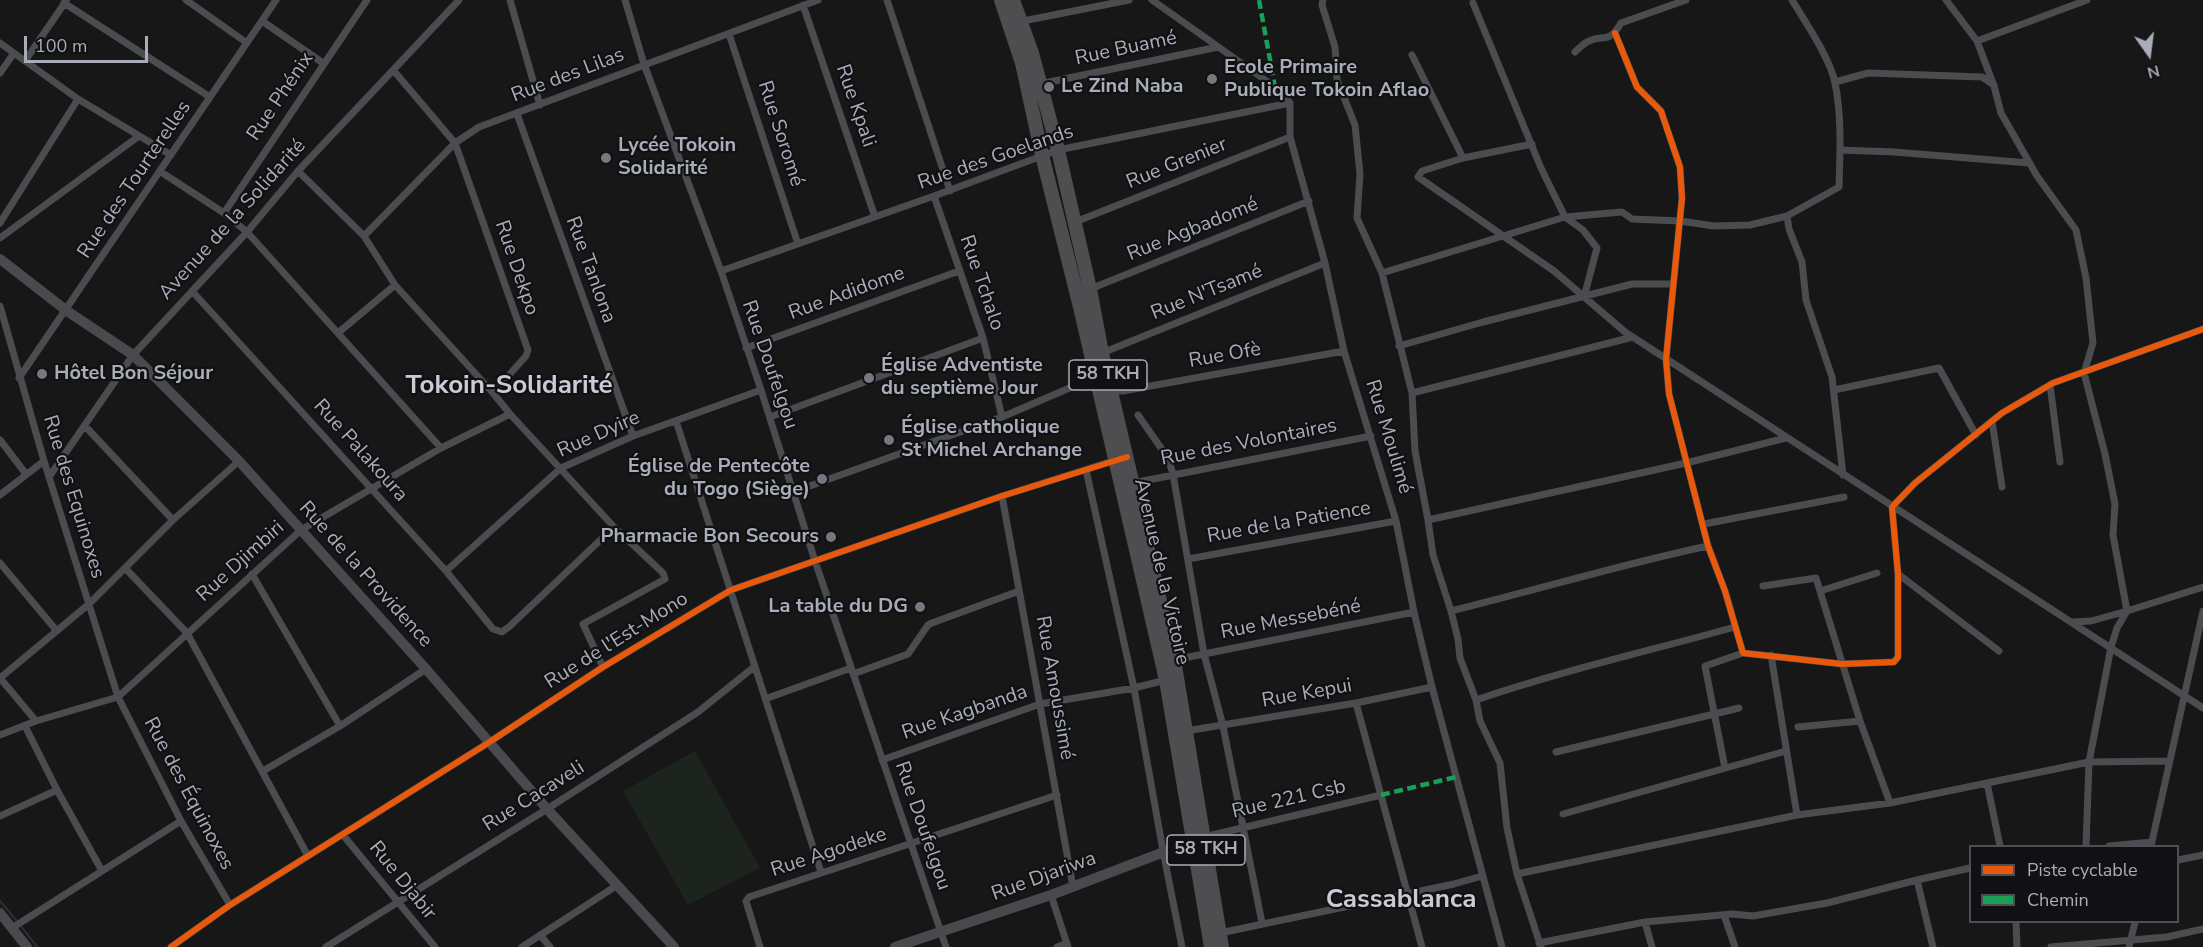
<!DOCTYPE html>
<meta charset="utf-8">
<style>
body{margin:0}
#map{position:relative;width:2203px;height:947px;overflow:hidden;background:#171717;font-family:"Nunito Sans",sans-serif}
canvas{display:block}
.legend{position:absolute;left:1969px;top:845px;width:210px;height:78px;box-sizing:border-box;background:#111113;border:2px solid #4d4f55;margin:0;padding:8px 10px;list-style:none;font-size:18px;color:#a8adb8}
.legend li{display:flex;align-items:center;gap:12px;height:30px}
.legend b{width:30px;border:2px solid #4d4f55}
.north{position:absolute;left:2119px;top:24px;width:60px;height:60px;-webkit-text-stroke:4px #111113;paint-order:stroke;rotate:166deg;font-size:16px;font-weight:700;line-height:24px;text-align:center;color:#a8adb8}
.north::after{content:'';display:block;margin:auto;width:21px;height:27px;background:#a8adb8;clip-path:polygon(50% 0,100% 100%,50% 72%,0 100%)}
.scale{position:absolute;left:24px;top:36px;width:124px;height:27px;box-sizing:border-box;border:3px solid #a8adb8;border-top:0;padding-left:8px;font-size:18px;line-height:21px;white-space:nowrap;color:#a8adb8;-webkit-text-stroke:4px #111113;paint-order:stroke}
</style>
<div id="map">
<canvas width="2203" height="947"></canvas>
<ul class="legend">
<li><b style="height:8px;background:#e8590c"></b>Piste cyclable</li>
<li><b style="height:8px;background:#1a9f57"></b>Chemin</li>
</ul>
<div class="north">N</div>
<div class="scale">100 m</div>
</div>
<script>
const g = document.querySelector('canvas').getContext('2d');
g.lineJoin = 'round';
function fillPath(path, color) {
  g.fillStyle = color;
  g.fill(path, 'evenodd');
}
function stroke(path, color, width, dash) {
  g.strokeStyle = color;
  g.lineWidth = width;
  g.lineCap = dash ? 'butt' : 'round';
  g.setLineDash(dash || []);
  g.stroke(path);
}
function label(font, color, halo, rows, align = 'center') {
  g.font = font + ' "Nunito Sans",sans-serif';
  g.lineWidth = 4.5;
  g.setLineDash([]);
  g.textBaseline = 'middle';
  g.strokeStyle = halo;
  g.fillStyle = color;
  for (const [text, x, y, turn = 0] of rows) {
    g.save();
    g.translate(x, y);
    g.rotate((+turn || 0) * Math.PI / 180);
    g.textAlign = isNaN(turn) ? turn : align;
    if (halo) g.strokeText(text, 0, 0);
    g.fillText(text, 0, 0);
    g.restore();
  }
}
fillPath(new Path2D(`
 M695,751L760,868L688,905L623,791Z`), '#1d241e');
stroke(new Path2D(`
 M0,901L16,920
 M21,926L37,947`), '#2a3239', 2);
stroke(new Path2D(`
 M186,0L247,43
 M510,0L540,105
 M625,0L644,64L721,271L761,390L815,561L946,947
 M887,0L950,191
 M1152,0L1275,87L1290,103V137L1325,263L1344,351L1396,521L1414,612L1432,687L1502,947
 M1323,0L1322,5L1335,47L1337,80L1355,125L1360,174L1357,218L1382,273L1412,393L1415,451L1428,520L1433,555L1451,611L1458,639L1460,658L1476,700L1480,721L1500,763L1507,828L1517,874L1541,947
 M1792,0C1806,23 1830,58 1835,83C1842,117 1840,153 1839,187L1787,216L1789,229L1802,262L1806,300L1832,377L1843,475
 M1946,0L1977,41L1994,86L2001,113L2037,176L2076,230L2086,278L2093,343L2084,373L2105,454L2115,504L2113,535L2127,611L2091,621L2073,622
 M64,3L210,97
 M1473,3L1541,168L1565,217L1583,230L1597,248L1584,297
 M803,5L875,217
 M262,21L323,63
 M1023,21L1129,0
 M1615,33L1637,87L1661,111L1680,167L1682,198L1666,359L1669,394L1708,546L1725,591L1743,653L1842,664L1894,662L1898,657V574L1892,507L1915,483L2002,413L2053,383L2203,329
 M729,34L798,244
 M1977,41L2087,0
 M0,43L78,99L171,155
 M1575,52C1578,49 1582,45 1587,42C1603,33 1608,46 1621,23L1686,0
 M1412,55L1463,158
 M25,61L66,1
 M394,71L455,143L528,350L526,356L493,393
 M0,73L14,53
 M1835,82L1868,73L1982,77L1994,85
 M1040,84L1218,47
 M517,114L633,436
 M1532,144L1463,158L1422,171L1418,177L1554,271L1625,332L2203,708
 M1840,150L1894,152L2029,163
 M298,171L364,236L395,285L493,393L510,414L614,527L663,573L665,579L583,624L603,667
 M161,172L224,213L247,232L441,448
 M934,196L983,338L1002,417
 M224,213L367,0
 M1075,222L1290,137
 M0,223L78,99
 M364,236L455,143L479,127L818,0
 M0,238L139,136
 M721,271L934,196L1058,150L1290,103
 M1382,273L1565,217L1622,212L1632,219L1680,221L1714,226L1750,225L1787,216
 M1090,289L1309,201
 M192,291L446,571L493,629L502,632L510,626L614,527
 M0,306L44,461L118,697L181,821L230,905
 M338,333L395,285
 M1399,346L1483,322L1632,284H1673
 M746,348L959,271
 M1102,353L1325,263
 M19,378L276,0
 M2050,385L2060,462
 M1111,390L1123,391L1344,351
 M1834,390L1939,368L1976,435
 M1412,393L1633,337
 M1138,415L1168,458L1173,474L1204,654L1223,726L1262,923
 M770,417L983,338
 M676,421L821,872
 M1992,421L2002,487
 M85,426L173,520
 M0,440L26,474
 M1086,470L1134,688L1163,851L1182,947
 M49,477L133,355L247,232L298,171L459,0
 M1133,483L1371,436
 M793,492L1002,417L1095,377
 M0,495L44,461
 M1002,496L1073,887
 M1428,520L1686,463L1786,438
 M1704,524L1844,497
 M1188,559L1396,521
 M0,563L56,630
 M125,568L187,633L308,856
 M446,571L561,468L633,436L761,390
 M252,574L340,726
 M1898,574L1999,651
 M1763,586L1816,578L1860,721L1890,803
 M1820,591L1877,573
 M1451,611C1537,590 1622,564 1708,546
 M1771,655L1797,815
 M1174,660L1414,612
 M853,674L908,654L928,625L932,623L1019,591
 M0,678L89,604L173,520L239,461
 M0,678L36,721
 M765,699L851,668
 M1476,700C1561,671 1649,651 1735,627
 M1356,703L1422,947
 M25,726L57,790L102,871
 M1798,727L1860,721
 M1186,731L1356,703L1432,687
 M0,735L36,721L118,697L301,530L441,448L510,414
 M1556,752L1739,708
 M882,760L1040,704L1134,688L1166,680
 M1725,768L1705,666L1743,653
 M263,771L340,726L426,669
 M1987,783L2000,846
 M1563,814L1786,751
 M0,816L57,790
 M343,835L435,947
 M1204,837L1381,795
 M2086,846L2089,762L2111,647L2117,628L2127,611L2203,587
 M2109,846L2152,842
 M2151,846L2203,611
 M2178,860L2203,855
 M1517,874L1797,815L1890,803L2089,762L2169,761
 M1051,895L1068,947
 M1724,915L1735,947
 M1645,922L1652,947
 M2016,922L2017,947
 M12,928L181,821
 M1220,933L1454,884L1482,876
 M540,935L550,947
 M1539,943L1645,922L1732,914L1753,916L1827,903L1917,880
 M171,947L230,905L488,743L603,667L731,590L1002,496L1116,460
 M326,947L547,809L698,712L754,667
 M522,947L616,886
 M760,947L746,901L749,897L1057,795
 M1057,947L1067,943
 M1933,947L1917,880L1970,868
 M2051,947L2167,937L2203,929
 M2129,947L2135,922`), '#4b4c50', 7);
stroke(new Path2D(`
 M0,259L67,311L133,355L239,461L426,669L547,809L674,947
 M0,913L27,947
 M895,947L1051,895L1198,839`), '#4a4a4e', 10);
stroke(new Path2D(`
 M1001,0L1022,63L1042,155L1080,307L1166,680L1211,947
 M1013,0L1032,53L1058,150L1090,289L1102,353L1174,660L1222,947`), '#4e4e51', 14);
stroke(new Path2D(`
 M1259,0L1275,87
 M1381,795L1456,777`), '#1a9f57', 4.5, [9, 4.5]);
stroke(new Path2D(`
 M1615,33L1637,87L1661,111L1680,167L1682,198L1666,359L1669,394L1708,546L1725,591L1743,653L1842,664L1894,662L1898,657V574L1892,507L1915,483L2002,413L2053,383L2203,329
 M171,947L230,905L488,743L603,667L731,590L1002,496L1127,457`), '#e8590c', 6);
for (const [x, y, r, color] of [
 [1212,79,6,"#757880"],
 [1049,87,6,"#757880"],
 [606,158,6,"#757880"],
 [42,374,6,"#757880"],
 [869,378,6,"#757880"],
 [889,440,6,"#757880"],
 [822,479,6,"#757880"],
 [831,537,6,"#757880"],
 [920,607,6,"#757880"]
]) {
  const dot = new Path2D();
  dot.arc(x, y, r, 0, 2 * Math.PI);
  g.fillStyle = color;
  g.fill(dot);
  stroke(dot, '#111113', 2);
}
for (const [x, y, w] of [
 [1108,375,78],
 [1206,850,78]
]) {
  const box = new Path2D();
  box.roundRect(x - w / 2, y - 15, w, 30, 4.5);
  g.fillStyle = '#111113';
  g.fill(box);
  stroke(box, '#a8adb8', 1.5);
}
label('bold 18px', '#a8adb8', null, [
 ["58 TKH",1108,375],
 ["58 TKH",1206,850]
]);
label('20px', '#a8adb8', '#111113', [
 ["Rue Buamé",1126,49,-12],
 ["Rue des Lilas",568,76,-21],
 ["Rue Phénix",281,97,-56],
 ["Rue Kpali",855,106,71],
 ["Rue Soromé",780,134,72],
 ["Rue des Goelands",996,158,-19],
 ["Rue Grenier",1177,164,-22],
 ["Rue des Tourterelles",135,180,-56],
 ["Avenue de la Solidarité",233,220,-48],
 ["Rue Agbadomé",1193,230,-22],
 ["Rue Dekpo",516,268,71],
 ["Rue Tanlona",590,270,70],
 ["Rue Tchalo",981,283,71],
 ["Rue N'Tsamé",1207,293,-22],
 ["Rue Adidome",847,294,-20],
 ["Rue Ofè",1225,356,-10],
 ["Rue Doufelgou",769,365,71],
 ["Rue Dyire",599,435,-24],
 ["Rue Moulimé",1388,437,73],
 ["Rue des Volontaires",1249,443,-11],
 ["Rue Palakoura",360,451,48],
 ["Rue des Equinoxes",73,497,73],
 ["Rue de la Patience",1289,523,-10],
 ["Rue Djimbiri",241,562,-42],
 ["Avenue de la Victoire",1161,572,77],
 ["Rue de la Providence",365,575,48],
 ["Rue Messebéné",1291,620,-11],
 ["Rue de l'Est-Mono",617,641,-32],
 ["Rue Amoussimé",1054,688,80],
 ["Rue Kepui",1307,694,-10],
 ["Rue Kagbanda",965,713,-19],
 ["Rue des Équinoxes",188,794,62],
 ["Rue Cacaveli",534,797,-32],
 ["Rue 221 Csb",1289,800,-13],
 ["Rue Doufelgou",922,826,71],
 ["Rue Agodeke",829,853,-18],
 ["Rue Djariwa",1044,877,-20],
 ["Rue Djabir",402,881,51]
]);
label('bold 20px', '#a8adb8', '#111113', [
 ["Ecole Primaire",1224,68],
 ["Publique Tokoin Aflao",1224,91],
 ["Le Zind Naba",1061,87],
 ["Lycée Tokoin",618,146],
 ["Solidarité",618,169],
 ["Église Adventiste",881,366],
 ["du septième Jour",881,389],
 ["Hôtel Bon Séjour",54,374],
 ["Église catholique",901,428],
 ["St Michel Archange",901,451],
 ["Église de Pentecôte",810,467,"right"],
 ["du Togo (Siège)",810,490,"right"],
 ["Pharmacie Bon Secours",819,537,"right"],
 ["La table du DG",908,607,"right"]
], 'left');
label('bold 26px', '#c9ccd4', '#111113', [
 ["Tokoin-Solidarité",509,387],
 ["Cassablanca",1401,901]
]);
</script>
